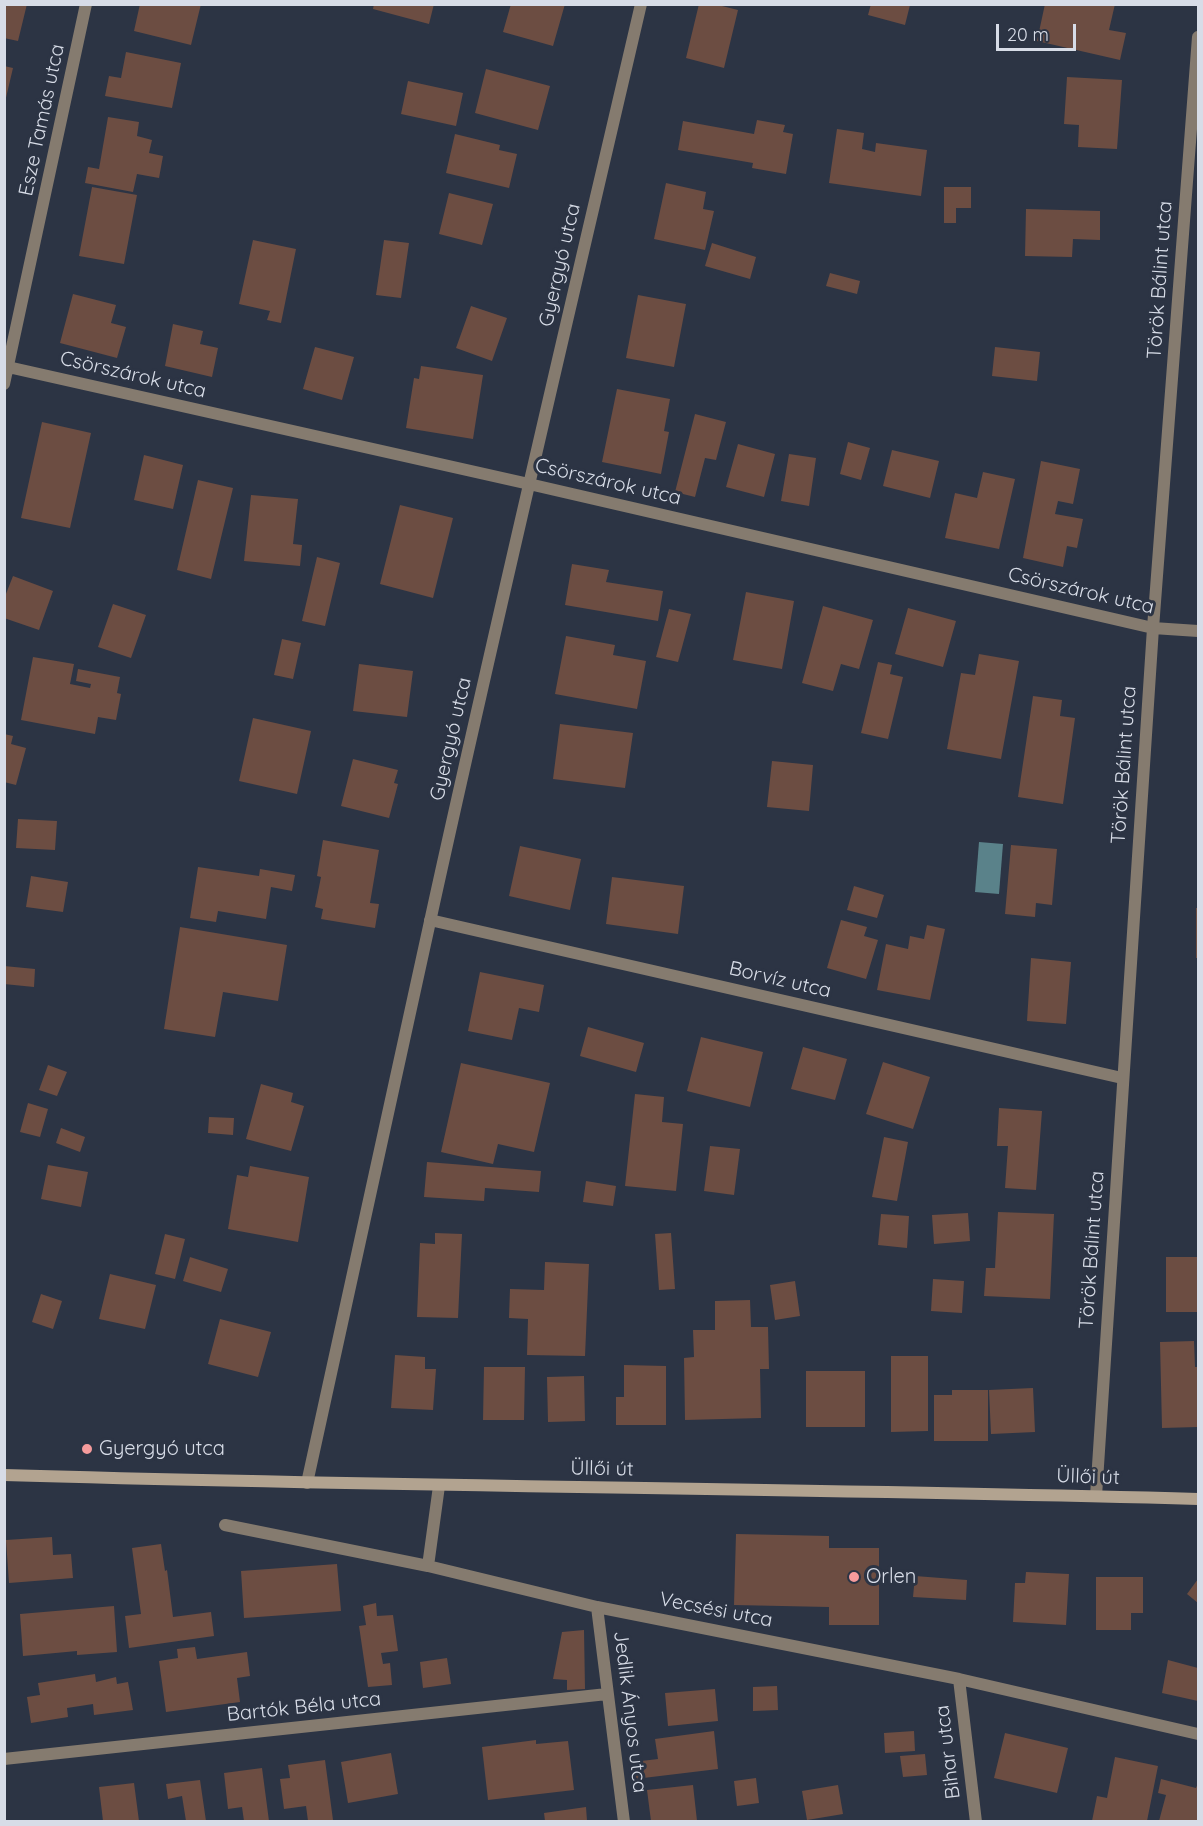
<!DOCTYPE html>
<meta charset="utf-8">
<style>
body{margin:0}
#map{position:relative;width:1203px;height:1826px;overflow:hidden;background:#2c3444;font-family:Quicksand,sans-serif}
canvas{display:block}
.frame{position:absolute;inset:0;border:6px solid #d7dce7;pointer-events:none}
.scale{position:absolute;left:996px;top:24px;width:80px;height:27px;box-sizing:border-box;border:3px solid #d7dce7;border-top:0;padding-left:8px;font-size:18px;line-height:21px;white-space:nowrap;color:#d7dce7;-webkit-text-stroke:4px #2c3444;paint-order:stroke}
</style>
<div id="map">
<canvas width="1203" height="1826"></canvas>
<div class="frame"></div>
<div class="scale">20 m</div>
</div>
<script>
const g = document.querySelector('canvas').getContext('2d');
g.lineJoin = 'round';
function fillPath(path, color) {
  g.fillStyle = color;
  g.fill(path, 'evenodd');
}
function stroke(path, color, width, dash) {
  g.strokeStyle = color;
  g.lineWidth = width;
  g.lineCap = dash ? 'butt' : 'round';
  g.setLineDash(dash || []);
  g.stroke(path);
}
function label(font, color, halo, rows, align = 'center') {
  g.font = font + ' Quicksand,sans-serif';
  g.lineWidth = 6;
  g.setLineDash([]);
  g.textBaseline = 'middle';
  g.strokeStyle = halo;
  g.fillStyle = color;
  for (const [text, x, y, turn = 0] of rows) {
    g.save();
    g.translate(x, y);
    g.rotate((+turn || 0) * Math.PI / 180);
    g.textAlign = isNaN(turn) ? turn : align;
    if (halo) g.strokeText(text, 0, 0);
    g.fillText(text, 0, 0);
    g.restore();
  }
}
fillPath(new Path2D(`
 M979,842L1003,844L999,894L975,892Z`), '#5a828a');
fillPath(new Path2D(`
 M4,4H27L18,41L4,38Z
 M140,4H201L191,45L134,31Z
 M374,4H434L429,24L373,9Z
 M511,4H565L553,46L503,32Z
 M699,4H714L738,10L724,68L686,58Z
 M871,4L910,5L905,25L868,15Z
 M1045,4H1115L1109,30L1126,33L1120,60L1037,41Z
 M126,52L181,63L172,108L105,96L109,76L121,78Z
 M4,66L13,68L5,102L4,101Z
 M486,69L550,86L538,130L475,113Z
 M1067,77L1122,80L1117,149L1078,147L1079,125L1064,124Z
 M408,81L463,93L456,126L401,114Z
 M108,117L139,122L137,136L152,140L149,153L163,156L159,178L137,174L133,192L85,183L88,167L99,169Z
 M757,120L785,125L783,132L793,134L786,174L752,168L753,163L678,150L683,121L754,134Z
 M837,129L864,133L862,149L875,152L876,143L927,150L921,196L829,183Z
 M455,134L500,145L499,150L517,154L509,188L446,173Z
 M666,183L706,192L703,209L714,211L705,250L654,239Z
 M92,187L137,195L124,264L79,256Z
 M944,187H971V208H956V223H944Z
 M449,193L493,204L482,245L439,234Z
 M1026,209L1100,211V240L1073,239L1072,257L1025,256Z
 M253,240L296,249L281,323L267,320L270,311L239,304Z
 M384,240L409,243L401,298L376,295Z
 M712,243L756,257L750,279L705,266Z
 M830,273L860,281L857,294L826,286Z
 M73,294L116,305L111,323L126,327L117,358L60,343Z
 M638,295L686,304L674,367L626,358Z
 M471,306L507,318L492,361L456,348Z
 M173,324L203,331L200,344L218,348L212,377L165,366Z
 M315,347L354,357L342,400L303,389Z
 M995,347L1040,352L1037,381L992,376Z
 M421,366L483,375L473,439L406,428L414,378L419,379Z
 M617,389L670,399L664,431L669,432L661,474L602,462Z
 M695,414L726,422L716,460L705,458L695,497L675,492Z
 M42,422L91,433L70,528L21,518Z
 M848,442L870,448L861,480L840,474Z
 M738,444L775,454L764,497L726,487Z
 M892,450L939,461L930,498L883,486Z
 M789,454L816,458L809,506L781,501Z
 M144,455L183,465L173,509L134,500Z
 M1041,461L1080,469L1073,504L1058,501L1055,514L1083,519L1077,548L1067,546L1063,567L1023,558Z
 M983,472L1015,479L999,549L945,538L955,493L977,498Z
 M198,480L233,488L211,579L177,570Z
 M251,495L298,499L293,544L302,545L300,566L244,561Z
 M400,505L453,518L433,598L380,584Z
 M317,557L340,563L325,626L302,621Z
 M572,564L609,570L606,582L663,591L658,621L565,605Z
 M13,576L53,591L39,630L4,618V599Z
 M746,592L794,601L782,669L733,660Z
 M113,604L146,615L131,658L98,647Z
 M823,606L873,620L859,669L841,664L833,691L802,683Z
 M908,608L956,621L943,667L895,654Z
 M669,609L691,614L678,662L656,657Z
 M566,636L615,645L613,655L646,661L637,709L555,694Z
 M282,639L301,643L293,679L274,675Z
 M979,654L1019,661L1001,759L947,749L961,673L975,675Z
 M33,657L74,664L70,684L90,688L91,684L76,681L78,669L120,677L117,693L121,694L116,720L98,717L95,734L21,720Z
 M878,662L892,665L890,674L903,677L888,739L861,733Z
 M359,664L413,671L407,717L353,711Z
 M1033,696L1062,700L1060,716L1075,718L1063,804L1018,797Z
 M253,718L311,731L297,794L239,781Z
 M560,724L633,733L625,788L553,779Z
 M4,734L13,736L11,744L26,748L16,785L4,782Z
 M353,759L398,770L394,783L398,784L389,818L341,806Z
 M772,761L813,765L809,811L767,807Z
 M18,819L57,821L55,850L16,848Z
 M323,840L379,850L370,903L379,904L375,928L321,919L323,909L315,907L321,877L317,876Z
 M1011,845L1057,849L1052,905L1036,903L1035,917L1005,914Z
 M520,846L581,859L570,910L509,896Z
 M198,867L259,876L260,869L295,875L292,891L271,887L266,919L218,911L216,922L190,918Z
 M31,876L68,882L63,912L26,907Z
 M612,877L684,886L678,934L606,924Z
 M854,886L884,895L877,918L847,910Z
 M1196,908H1198V958H1196Z
 M841,920L867,927L864,936L878,940L866,979L827,968Z
 M927,925L945,929L930,1000L877,990L886,944L908,949L910,936L924,939Z
 M180,927L287,945L278,1001L223,992L215,1037L164,1029Z
 M1031,958L1071,962L1066,1024L1027,1021Z
 M4,966L35,969L34,987L4,984Z
 M480,972L544,985L539,1012L519,1008L512,1040L468,1031Z
 M588,1027L644,1043L636,1072L580,1056Z
 M701,1037L763,1052L750,1107L687,1091Z
 M803,1047L847,1059L835,1100L791,1089Z
 M883,1062L930,1077L913,1129L866,1114Z
 M461,1063L550,1083L534,1152L498,1144L493,1164L441,1152Z
 M48,1065L67,1072L57,1096L39,1090Z
 M261,1084L293,1093L291,1102L304,1106L291,1151L246,1139Z
 M635,1094L664,1097L662,1122L683,1124L676,1191L625,1186Z
 M28,1103L48,1109L40,1137L20,1132Z
 M999,1108L1042,1111L1036,1190L1005,1188L1008,1146H997Z
 M209,1117L234,1118L233,1135L208,1133Z
 M61,1128L85,1137L80,1152L56,1143Z
 M884,1137L908,1142L897,1201L872,1197Z
 M710,1146L740,1149L734,1195L704,1191Z
 M427,1162L541,1171L539,1192L485,1188L484,1201L424,1197Z
 M48,1165L88,1172L81,1207L41,1199Z
 M250,1166L309,1177L298,1242L228,1229L237,1175L248,1177Z
 M586,1181L616,1186L613,1206L583,1202Z
 M998,1212L1054,1214L1050,1299L984,1296L986,1268H995Z
 M968,1213L970,1241L934,1244L932,1215Z
 M881,1214L909,1216L907,1248L878,1245Z
 M435,1233L462,1234L458,1318L417,1317L420,1243L435,1244Z
 M671,1233L675,1289L659,1290L655,1234Z
 M165,1234L185,1239L175,1279L155,1274Z
 M190,1257L228,1269L221,1292L183,1281Z
 M1166,1257H1198V1312H1166Z
 M545,1262L589,1264L585,1356L527,1355L528,1319L509,1318L510,1289L544,1290Z
 M110,1274L156,1285L145,1329L99,1319Z
 M933,1279L964,1281L962,1313L931,1311Z
 M795,1281L800,1316L775,1320L770,1285Z
 M41,1294L62,1301L53,1329L32,1322Z
 M750,1300L751,1327H768L769,1369H760L761,1418L685,1420L684,1358L694,1357L693,1330H715V1301Z
 M220,1319L271,1332L258,1377L208,1364Z
 M1194,1341L1195,1367H1198V1427L1162,1428L1160,1342Z
 M395,1355L425,1357V1369H436L433,1410L391,1408Z
 M891,1356H928V1431L891,1432Z
 M624,1365L666,1366V1425H616V1397H624Z
 M484,1367H525L524,1420H483Z
 M806,1371H865V1427H806Z
 M584,1376L585,1421L548,1422L547,1377Z
 M1033,1388L1035,1432L991,1434L989,1390Z
 M952,1390H988V1441H934V1395H952Z
 M736,1534L829,1536V1548H879V1625H829V1607L734,1605Z
 M52,1537L53,1555L71,1554L73,1578L9,1583L6,1540Z
 M161,1544L165,1571L167,1570L173,1617L211,1612L214,1636L129,1648L125,1616L141,1614L132,1548Z
 M337,1564L341,1611L244,1618L241,1571Z
 M1026,1572L1069,1574L1066,1625L1013,1622L1015,1583H1025Z
 M915,1576L967,1580L966,1600L913,1597Z
 M1096,1577H1143V1613H1131V1630H1096Z
 M1198,1579V1603L1187,1594Z
 M376,1603L377,1616L393,1615L398,1651L381,1653L383,1664L390,1663L392,1685L368,1687L359,1626L366,1625L363,1606Z
 M114,1606L117,1652L77,1655V1651L23,1656L20,1614Z
 M584,1630L585,1689L567,1690V1680L553,1679L562,1632Z
 M195,1647L197,1659L247,1652L250,1676L237,1678L240,1702L166,1712L159,1661L178,1658L177,1649Z
 M447,1658L451,1684L423,1688L420,1662Z
 M1168,1660L1198,1668V1701L1162,1693Z
 M95,1674L96,1682L116,1677L117,1684L128,1682L133,1710L94,1715L93,1704L67,1708L68,1717L31,1723L27,1697L40,1695L38,1683Z
 M777,1686L778,1710L753,1711V1687Z
 M715,1689L718,1721L668,1726L665,1693Z
 M714,1731L718,1769L635,1779L633,1762L658,1759L655,1739Z
 M914,1731L915,1751L885,1753L884,1733Z
 M1005,1733L1068,1748L1057,1793L994,1778Z
 M536,1740V1744L568,1741L574,1790L488,1800L482,1747Z
 M391,1753L398,1794L348,1803L341,1762Z
 M925,1754L927,1775L903,1777L900,1756Z
 M1115,1757L1158,1766L1147,1821H1092L1097,1796L1107,1798Z
 M325,1760L333,1820L308,1821L306,1806L284,1809L280,1779L290,1778L288,1765Z
 M262,1768L269,1821H244L242,1807L228,1809L224,1773Z
 M756,1778L759,1803L737,1806L734,1781Z
 M1161,1779L1196,1788L1198,1783V1821H1159L1166,1795L1158,1793Z
 M200,1780L206,1821H186L182,1796L168,1799L166,1784Z
 M134,1783L139,1821H103L99,1787Z
 M693,1785L697,1821H651L647,1790Z
 M838,1785L843,1814L807,1820L802,1791Z
 M586,1807L587,1821H545L544,1813Z`), '#6c4d42');
stroke(new Path2D(`
 M8,367L529,484L1153,628L1198,631
 M4,384L86,4
 M430,920L1122,1078
 M307,1483C350,1295 389,1106 431,917C498,612 570,309 641,4
 M1096,1496L1153,628L1198,37
 M225,1525L428,1566L597,1607L959,1679L1198,1734
 M428,1566L439,1486
 M597,1607L624,1822
 M959,1679L976,1822
 M4,1759L607,1694`), '#857b6f', 12);
stroke(new Path2D(`
 M4,1475C402,1487 801,1488 1198,1499`), '#b2a390', 12);
for (const [x, y, r, color] of [
 [87,1449,6,"#f59b9c"],
 [854,1577,6,"#f59b9c"]
]) {
  const dot = new Path2D();
  dot.arc(x, y, r, 0, 2 * Math.PI);
  g.fillStyle = color;
  g.fill(dot);
  stroke(dot, '#2c3444', 2);
}
label('20px', '#d7dce7', '#2c3444', [
 ["Esze Tamás utca",42,120,-78],
 ["Gyergyó utca",560,265,-77],
 ["Török Bálint utca",1160,280,-86],
 ["Csörszárok utca",133,375,13],
 ["Csörszárok utca",608,482,13],
 ["Csörszárok utca",1081,591,13],
 ["Gyergyó utca",451,739,-77],
 ["Török Bálint utca",1124,765,-86],
 ["Borvíz utca",780,980,13],
 ["Török Bálint utca",1092,1250,-86],
 ["Üllői út",602,1469,1],
 ["Üllői út",1088,1477,2],
 ["Vecsési utca",716,1610,11],
 ["Bartók Béla utca",304,1707,-6],
 ["Jedlik Ányos utca",630,1712,83],
 ["Bihar utca",948,1752,-97]
]);
label('20px', '#d7dce7', '#2c3444', [
 ["Gyergyó utca",99,1449],
 ["Orlen",866,1577]
], 'left');
</script>
